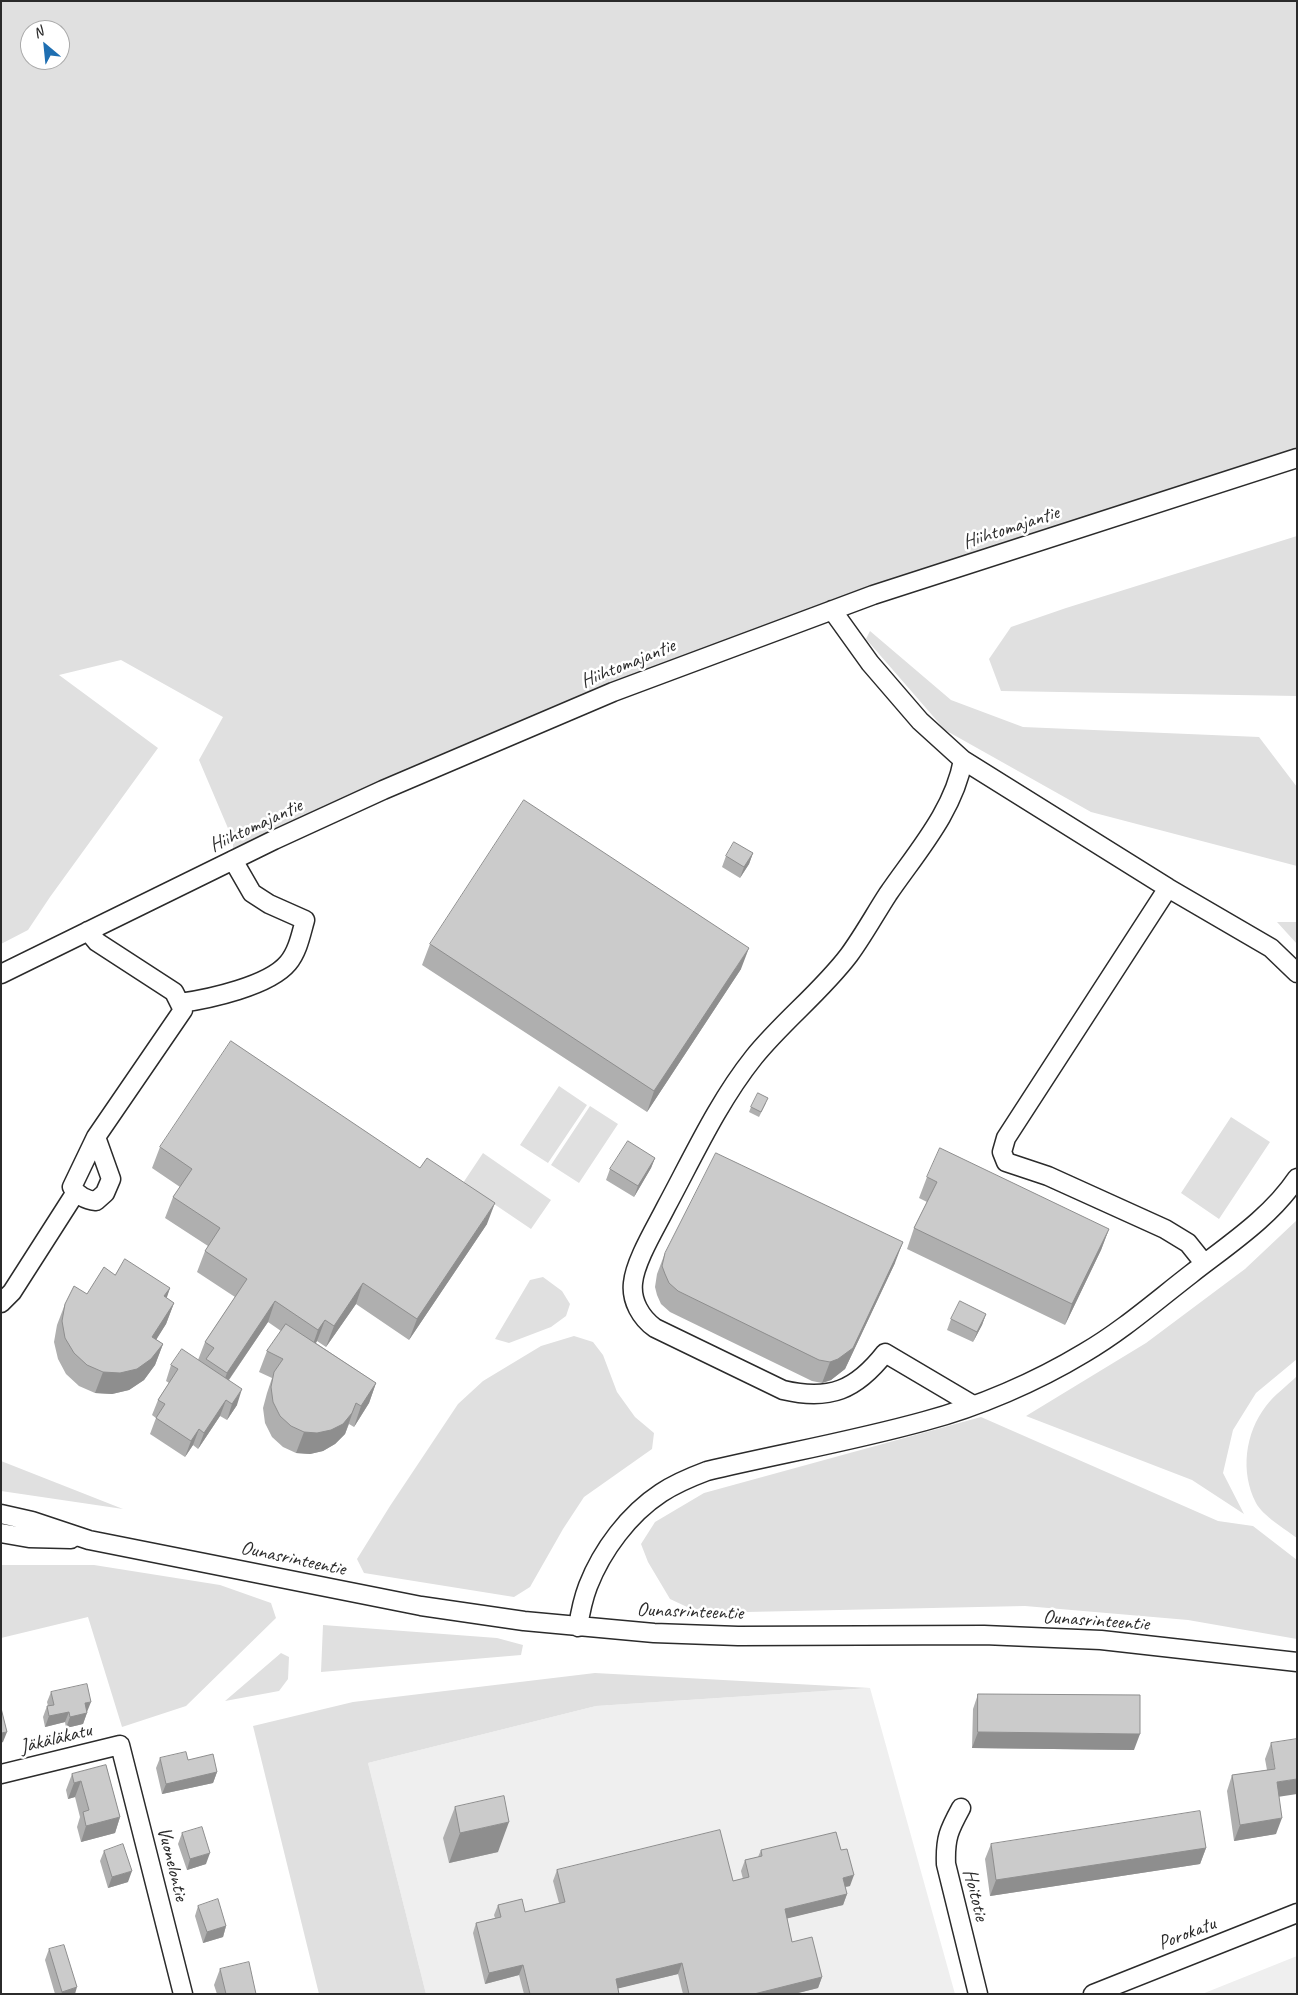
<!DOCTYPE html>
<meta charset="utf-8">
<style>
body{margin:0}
#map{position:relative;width:1298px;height:1995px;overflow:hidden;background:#fff;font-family:Caveat,sans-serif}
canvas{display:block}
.frame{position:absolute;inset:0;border:2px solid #2b2b2b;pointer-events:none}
.north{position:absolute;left:20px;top:20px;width:50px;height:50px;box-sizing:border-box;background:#fff;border:1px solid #aaa;border-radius:50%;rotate:332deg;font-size:14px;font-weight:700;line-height:20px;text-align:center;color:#2b2b2b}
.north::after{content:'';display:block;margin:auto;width:18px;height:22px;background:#1f6fb2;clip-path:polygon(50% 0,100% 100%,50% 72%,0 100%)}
</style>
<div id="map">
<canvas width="1298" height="1995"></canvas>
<div class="frame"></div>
<div class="north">N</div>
</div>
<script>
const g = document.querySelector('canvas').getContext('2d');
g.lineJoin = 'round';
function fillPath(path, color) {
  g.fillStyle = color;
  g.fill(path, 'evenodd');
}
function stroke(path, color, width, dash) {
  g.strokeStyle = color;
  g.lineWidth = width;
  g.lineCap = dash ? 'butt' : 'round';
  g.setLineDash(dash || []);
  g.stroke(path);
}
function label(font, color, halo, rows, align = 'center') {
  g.font = font + ' Caveat,sans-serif';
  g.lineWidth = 5;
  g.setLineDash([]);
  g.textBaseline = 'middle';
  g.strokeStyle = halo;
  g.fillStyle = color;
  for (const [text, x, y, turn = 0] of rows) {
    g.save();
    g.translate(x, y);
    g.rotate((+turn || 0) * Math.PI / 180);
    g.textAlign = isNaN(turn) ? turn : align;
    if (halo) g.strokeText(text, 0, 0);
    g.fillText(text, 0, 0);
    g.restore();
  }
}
fillPath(new Path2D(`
 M870,1688L955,1994H426L368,1763L596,1706Z
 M1297,1956V1994H1202Z`), '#efefef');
fillPath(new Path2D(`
 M1,1H1297V458L780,629L233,860V840L199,760L223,717L121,660L59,675L158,748L50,897L28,930L1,944ZM30,30H60V60H30Z
 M1297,536V696L1001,691L989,659L1011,627L1066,608Z
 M870,631L951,700L1023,727L1259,737L1297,787V866L1091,812L945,730L866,639Z
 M1277,922H1297V944Z
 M559,1086L587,1105L548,1163L520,1145Z
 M590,1106L618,1124L579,1183L551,1165Z
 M1231,1117L1270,1142L1219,1219L1181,1193Z
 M483,1153L551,1200L531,1229L463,1183Z
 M1297,1220V1359L1256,1393L1233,1430L1223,1473L1244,1514L1192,1480L1026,1416L1146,1343L1245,1269Z
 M543,1277L562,1291L570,1304L566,1316L551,1327L509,1343L495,1339L530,1280Z
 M574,1336L593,1342L603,1355L617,1392L635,1417L654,1433L652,1449L584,1497L563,1529L530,1587L514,1597L364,1573L357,1559L390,1506L458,1404L483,1381L541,1346Z
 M1297,1376V1538C1286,1530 1262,1515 1256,1503C1240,1472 1245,1433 1266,1406C1274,1395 1287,1386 1297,1376Z
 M981,1417L1218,1521L1253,1526L1297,1560V1639L1188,1620L1025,1606L700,1613L670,1599L648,1562L641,1544L655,1522L704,1493Z
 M1,1461L123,1509L1,1491Z
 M1,1565H94L220,1585L271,1603L276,1618L186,1706L122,1727L88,1617L1,1638Z
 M323,1625L497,1638L523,1645L521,1655L321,1672Z
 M281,1653L289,1657L288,1679L279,1691L225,1701Z
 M595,1673L870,1688L596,1706L368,1763L426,1994H319L253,1726L353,1702Z`), '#e0e0e0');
const minor = new Path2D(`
 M832,610L870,663L920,721L963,760L1168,888L1271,948L1297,973
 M963,760C954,811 916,853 888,894C875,914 863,936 849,955C821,992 783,1021 754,1057C718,1102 693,1157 666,1207C656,1227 635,1261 633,1283C631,1301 641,1318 655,1328L783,1390C830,1401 856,1390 885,1353L973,1405
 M1168,888L1006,1138L1002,1152L1006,1162L1048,1176L1165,1229L1188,1243L1204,1263
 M88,931L97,942L174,992L183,1010L96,1137L72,1187C78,1196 86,1200 96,1201L105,1193L111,1179L96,1137
 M1,974L274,840L383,790L613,692L873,595L1297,458
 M180,1003C209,999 269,986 288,963C298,951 301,934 305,920L269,904L252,893L233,860
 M1,1303L12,1292L76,1192
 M1,1514L32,1521L89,1540L421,1606L524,1621L654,1633L738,1636L984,1635L1101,1640L1297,1662
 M1,1533L29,1538L71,1539
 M578,1627C580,1614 583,1599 588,1586C602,1550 629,1514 661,1493C676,1483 691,1477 707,1471C779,1454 853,1441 925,1421C978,1407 1036,1382 1084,1353C1122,1331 1156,1301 1191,1274C1228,1245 1270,1218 1297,1178
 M1,1774L120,1745L183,1994
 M961,1808C949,1830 945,1838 946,1864L978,1994
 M1093,1994L1297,1913`);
stroke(minor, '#2b2b2b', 21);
stroke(minor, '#fff', 18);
fillPath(new Path2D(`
 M753,853L749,864L740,878L722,867L726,856Z
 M430,944L741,969L647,1112L422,965Z
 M766,1103L759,1117L749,1112L751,1107Z
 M160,1147L487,1224L409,1340L356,1304L326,1347L317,1341L316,1343L376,1383L369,1403L354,1427L349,1424L345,1434L335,1444L323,1451L310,1454L296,1453L283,1447L272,1437L265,1423L263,1408L267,1393L272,1378L259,1372L267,1351L281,1331L268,1322L229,1380L237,1405L227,1420L220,1416L198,1449L193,1445L185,1457L150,1434L156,1418L152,1415L158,1400L169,1383L166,1381L171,1365L198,1360L205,1342L235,1297L197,1272L205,1251L208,1246L165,1218L173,1197L180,1187L152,1168Z
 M655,1158L651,1168L634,1197L606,1180L610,1169Z
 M927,1177L1109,1229L1101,1250L1065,1325L907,1249L914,1228L927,1202L919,1198Z
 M665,1253L895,1263L845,1369L831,1380L822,1383L812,1381L670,1312L661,1304L657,1295L655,1287L657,1274Z
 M115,1275L170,1288L166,1298L174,1303L166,1324L156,1339L163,1344L155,1365L144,1380L129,1390L112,1394L95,1393L79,1386L66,1374L58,1359L54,1342L57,1325L65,1304L87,1294Z
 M986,1314L982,1325L973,1342L947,1330L951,1319Z
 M51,1692L87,1712L83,1724L66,1728L65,1722L45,1727L43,1717L47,1706H48L47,1702Z
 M978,1694L1134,1750L972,1748L973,1709Z
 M1271,1743L1279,1797L1276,1834L1234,1841L1227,1791L1232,1775L1267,1770L1265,1759Z
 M160,1758L188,1760L217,1772L213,1783L162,1794L156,1768Z
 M106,1765L120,1817L115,1833L81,1842L77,1827L80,1817L75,1797L68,1799L66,1790L72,1774Z
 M455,1807L498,1852L449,1863L443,1838Z
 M182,1833L206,1864L187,1870L178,1844Z
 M991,1844L1206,1848L1200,1864L990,1896L985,1859Z
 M761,1850L850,1886L845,1887L847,1894L843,1905L787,1918L792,1942L822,1977L818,1988L794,1994H683L678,1974L618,1988L619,1994H524L519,1975L485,1984L473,1933L476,1923L495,1918L494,1915L498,1905L525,1912L559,1903L553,1881L557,1870L733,1881L743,1879L741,1871L745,1860L758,1857Z
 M104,1851L128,1882L108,1888L100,1861Z
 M198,1906L226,1926L223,1937L203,1943L195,1916Z
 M49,1949L75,1994H55L45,1960Z
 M220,1969L256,1994H217L214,1985Z`), '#afafaf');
fillPath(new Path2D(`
 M753,853L749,864L740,878L744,867Z
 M749,948L741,969L647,1112L654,1091Z
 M655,1158L651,1168L634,1197L638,1186Z
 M495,1203L487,1224L409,1340L417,1319Z
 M1109,1229L1101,1250L1065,1325L1072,1304Z
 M903,1242L895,1263L845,1369L831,1380L822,1383L830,1362Z
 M363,1283L356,1304L326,1347L334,1326Z
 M170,1288L163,1309L164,1296Z
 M275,1301L268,1322L219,1394L227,1373Z
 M174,1303L166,1324L145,1358L152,1337Z
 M986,1314L982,1325L973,1342L977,1332Z
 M325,1320L317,1341L311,1350L318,1330Z
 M163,1344L155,1365L144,1380L129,1390L112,1394L95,1393L103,1372Z
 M376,1383L369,1403L354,1427L361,1406Z
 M242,1389L237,1405L227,1420L232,1404Z
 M226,1400L220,1416L198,1449L204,1433Z
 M356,1403L345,1434L335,1444L323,1451L310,1454L296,1453L304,1432Z
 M199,1429L193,1445L185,1457L191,1441Z
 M91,1702L87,1712L81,1714L85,1703Z
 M69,1712L65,1722L45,1727L49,1716Z
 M87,1713L83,1724L66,1728L70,1717Z
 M7,1732L3,1742L1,1743V1733Z
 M978,1732L1140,1734L1134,1750L972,1748Z
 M217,1772L213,1783L162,1794L166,1784Z
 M1297,1779V1794L1271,1798L1277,1782Z
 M81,1781L75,1797L68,1799L74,1783Z
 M120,1817L115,1833L81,1842L86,1826Z
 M1282,1818L1276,1834L1234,1841L1240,1825Z
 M509,1822L498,1852L449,1863L460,1833Z
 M1206,1848L1200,1864L990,1896L996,1880Z
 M210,1853L206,1864L187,1870L190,1859Z
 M132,1871L128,1882L108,1888L112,1877Z
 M854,1875L850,1886L839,1888L843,1878Z
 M847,1894L843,1905L781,1920L785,1909Z
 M226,1926L223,1937L203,1943L207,1932Z
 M682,1963L678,1974L612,1990L616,1979Z
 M523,1965L519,1975L485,1984L489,1973Z
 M822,1977L818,1988L794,1994H754Z
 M77,1987L75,1994H61L62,1992Z`), '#8e8e8e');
const building = new Path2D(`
 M524,800L749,948L654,1091L430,944Z
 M734,842L753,853L744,867L726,856Z
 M231,1041L420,1168L427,1158L495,1203L417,1319L363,1283L334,1326L325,1320L318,1330L275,1301L227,1373L206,1359L214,1348L205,1342L247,1279L205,1251L220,1228L173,1197L192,1169L160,1147Z
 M758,1093L768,1098L761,1112L751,1107Z
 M628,1141L655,1158L638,1186L610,1169Z
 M940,1148L1109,1229L1072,1304L914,1228L937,1182L927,1177Z
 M716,1153L903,1242L853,1348L838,1359L830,1362L819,1360L678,1291L669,1283L665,1274L662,1266L665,1253Z
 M125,1259L170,1288L164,1296L174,1303L152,1337L163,1344L151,1359L137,1369L120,1373L103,1372L87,1365L74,1353L65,1338L62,1321L65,1304L74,1286L87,1294L104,1267L115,1275Z
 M960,1301L986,1314L977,1332L951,1319Z
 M286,1324L376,1383L361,1406L356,1403L352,1413L343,1424L331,1430L317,1433L304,1432L291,1426L280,1416L273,1402L271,1387L274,1372L283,1359L267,1351Z
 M182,1349L242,1389L232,1404L226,1400L204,1433L199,1429L191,1441L156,1418L165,1404L158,1400L178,1369L171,1365Z
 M87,1684L91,1702L85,1703L87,1713L70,1717L69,1712L49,1716L47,1706L54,1705L51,1692Z
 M978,1694L1140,1695V1734L978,1732Z
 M1,1708L7,1732L1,1733Z
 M1297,1739V1779L1277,1782L1282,1818L1240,1825L1232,1775L1275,1769L1271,1743Z
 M186,1752L188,1760L213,1754L217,1772L166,1784L160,1758Z
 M106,1765L120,1817L86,1826L83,1812L89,1810L81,1781L74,1783L72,1774Z
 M504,1796L509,1822L460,1833L455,1807Z
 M1200,1811L1206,1848L996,1880L991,1844Z
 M202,1827L210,1853L190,1859L182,1833Z
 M720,1830L733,1881L749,1877L745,1860L762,1856L761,1850L836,1832L841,1850L847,1849L854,1875L843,1878L847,1894L785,1909L792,1942L812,1937L822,1977L754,1994H689L682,1963L616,1979L619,1994H530L523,1965L489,1973L476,1923L501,1917L498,1905L522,1899L525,1912L565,1902L557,1870Z
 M123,1844L132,1871L112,1877L104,1851Z
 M218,1899L226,1926L207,1932L198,1906Z
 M64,1945L77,1987L62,1992L49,1949Z
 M249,1962L256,1994H226L220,1969Z`);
fillPath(building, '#cbcbcb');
stroke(building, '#8e8e8e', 1);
label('20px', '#2b2b2b', '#fff', [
 ["Hiihtomajantie",1011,528,-18],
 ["Hiihtomajantie",628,664,-22],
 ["Hiihtomajantie",256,826,-25],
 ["Ounasrinteentie",293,1559,12],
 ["Ounasrinteentie",690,1612,2],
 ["Ounasrinteentie",1096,1621,4],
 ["Jäkäläkatu",56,1739,-14],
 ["Vuonelontie",172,1864,76],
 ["Hoitotie",975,1895,76],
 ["Porokatu",1187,1934,-21]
]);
</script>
